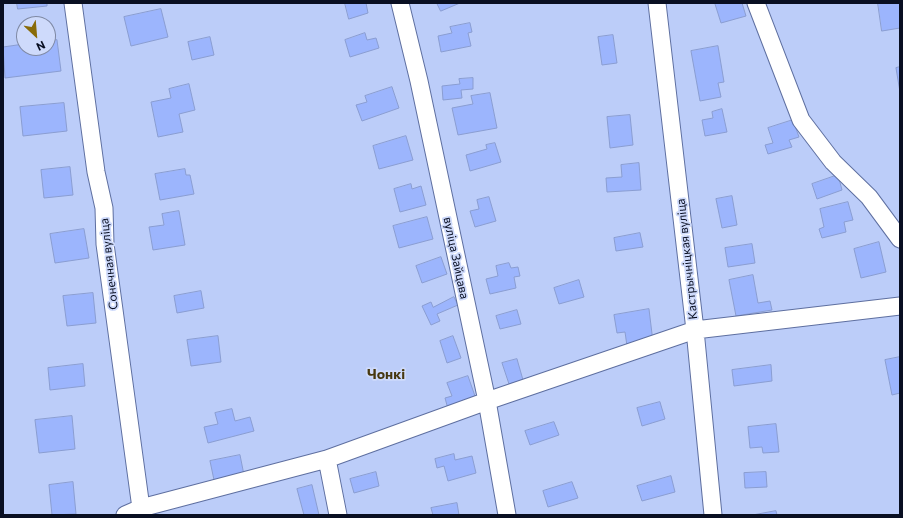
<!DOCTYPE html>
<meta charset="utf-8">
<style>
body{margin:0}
#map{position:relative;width:903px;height:518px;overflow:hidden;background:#bccdf9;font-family:Commissioner,sans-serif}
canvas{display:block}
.frame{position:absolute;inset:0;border:4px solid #090f22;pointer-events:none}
.north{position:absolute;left:16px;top:16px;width:40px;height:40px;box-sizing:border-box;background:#cedafb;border:1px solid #7f89a4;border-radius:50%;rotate:154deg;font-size:11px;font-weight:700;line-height:16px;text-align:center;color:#090f22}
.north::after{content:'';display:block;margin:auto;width:14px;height:18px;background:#896b09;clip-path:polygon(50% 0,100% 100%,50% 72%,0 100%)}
</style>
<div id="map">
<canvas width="903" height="518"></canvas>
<div class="frame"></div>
<div class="north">N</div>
</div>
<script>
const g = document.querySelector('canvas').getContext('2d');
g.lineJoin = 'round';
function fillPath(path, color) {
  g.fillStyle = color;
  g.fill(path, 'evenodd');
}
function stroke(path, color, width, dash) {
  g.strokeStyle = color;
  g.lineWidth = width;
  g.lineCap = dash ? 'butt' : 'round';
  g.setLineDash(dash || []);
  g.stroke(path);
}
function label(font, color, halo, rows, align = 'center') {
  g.font = font + ' Commissioner,sans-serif';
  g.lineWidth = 3.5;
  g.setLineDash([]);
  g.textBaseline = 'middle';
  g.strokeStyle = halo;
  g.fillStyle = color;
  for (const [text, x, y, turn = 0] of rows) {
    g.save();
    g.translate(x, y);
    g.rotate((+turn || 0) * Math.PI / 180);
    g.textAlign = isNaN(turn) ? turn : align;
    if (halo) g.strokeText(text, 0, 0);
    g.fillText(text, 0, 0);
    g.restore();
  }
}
const building = new Path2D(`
 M17,3H47V6L18,9Z
 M345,3H366L368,13L349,19Z
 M437,3H460L441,11Z
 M719,3H742L746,16L721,23L715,4Z
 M878,3H900V28L882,31Z
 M161,9L168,37L131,46L124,17Z
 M470,23L472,32L468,33L471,46L441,52L438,36L452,33L450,27Z
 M365,33L367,40L376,38L379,48L350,57L345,40Z
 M613,35L617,63L602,65L598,37Z
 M210,37L214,55L192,60L188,42Z
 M57,40L61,71L5,78L3,47L24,44V48H48V41Z
 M718,46L724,82L718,83L721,97L700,101L691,51Z
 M900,67V92L896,68Z
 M473,78V89L461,90L462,98L443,100L442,86L460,84L459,79Z
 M189,84L195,110L179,114L183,132L158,137L151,102L171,98L169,89Z
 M392,87L399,108L362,121L356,105L367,102L365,96Z
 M490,93L497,128L458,135L452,108L473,104L471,96Z
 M64,103L67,131L23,136L20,107Z
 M722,109L727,132L705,136L702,120L713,118L712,112Z
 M630,115L633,145L610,148L607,117Z
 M793,120L799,137L789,140L792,147L768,154L765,145L773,143L768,128Z
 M406,136L413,160L379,169L373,146Z
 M495,143L501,162L470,171L466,155L487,149L486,145Z
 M639,163L641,190L607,192L606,178L622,177L621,165Z
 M70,167L73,195L44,198L41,170Z
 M185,169L186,175H190L194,194L160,200L155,174Z
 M838,175L842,190L817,199L812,184Z
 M411,184L412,189L421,186L426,205L400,212L394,189Z
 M732,196L737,225L722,228L716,199Z
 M489,197L496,221L475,227L470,211L479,209L477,200Z
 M848,202L853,220L844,222L846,232L822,238L819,229L824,227L820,209Z
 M179,211L185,245L153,250L149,227L164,225L162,214Z
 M427,217L433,239L399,248L393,226Z
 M84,229L89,258L55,263L50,234Z
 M640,233L643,247L616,251L614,238Z
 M879,242L886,272L861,278L854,249Z
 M752,244L755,263L728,267L725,248Z
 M441,257L447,274L422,283L416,266Z
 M509,263L511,268L518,267L520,276L514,277L516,288L490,294L486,279L498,276L496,266Z
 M753,275L758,303L770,301L772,310L736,316L729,280Z
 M579,280L584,297L559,304L554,288Z
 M201,291L204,308L177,313L174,296Z
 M93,293L96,323L67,326L63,296Z
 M454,297L458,305L437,314L440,321L431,325L422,306L431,302L433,307Z
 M649,309L653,342L627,346L625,332L617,333L614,315Z
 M517,310L521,324L500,329L496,316Z
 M218,336L221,362L191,366L187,340Z
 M453,336L461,358L447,363L440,341Z
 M900,357V393L892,395L885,360Z
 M517,359L523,380L509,384L502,363Z
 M83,364L85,386L50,390L48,368Z
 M771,365L772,381L734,386L732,370Z
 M468,376L476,399L448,409L445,398L452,396L447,383Z
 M660,402L665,419L642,426L637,408Z
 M232,409L235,421L250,417L254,431L208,443L204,427L218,424L215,413Z
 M72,416L75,449L39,453L35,420Z
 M554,422L559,435L530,445L525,431Z
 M776,424L779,452L763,453L762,447L750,448L748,427Z
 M454,454L455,460L472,456L476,473L448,481L444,466L437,468L435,459Z
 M240,455L244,475L214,480L210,461Z
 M376,472L379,486L354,493L350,479Z
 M766,472L767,487L745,488L744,473Z
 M671,476L675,492L642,501L637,486Z
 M73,482L76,514L52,515L49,485Z
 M572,482L578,498L548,507L543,491Z
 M312,485L319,515H304L297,489Z
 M457,503L459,515H433L431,508Z
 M776,511L777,515H753Z`);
fillPath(building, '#9cb5fd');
stroke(building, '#8a9dd1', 1);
const minor = new Path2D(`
 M73,3L96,172L104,208L105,244L141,508L125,515
 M400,3L419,81L487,401L507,515
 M657,3L695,330L713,515
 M756,3L801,120L833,162L869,197L900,239
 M327,459L338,515
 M141,508L327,459L487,401L695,330L900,306`);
stroke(minor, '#5e6fa0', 19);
stroke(minor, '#fff', 17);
label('12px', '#090f22', '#cedafb', [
 ["вуліца Зайцава",456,258,78],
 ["Кастрычніцкая вуліца",687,259,-96],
 ["Сонечная вуліца",109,264,-96]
]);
label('bold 14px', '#473810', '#cedafb', [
 ["Чонкі",386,374]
]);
</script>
